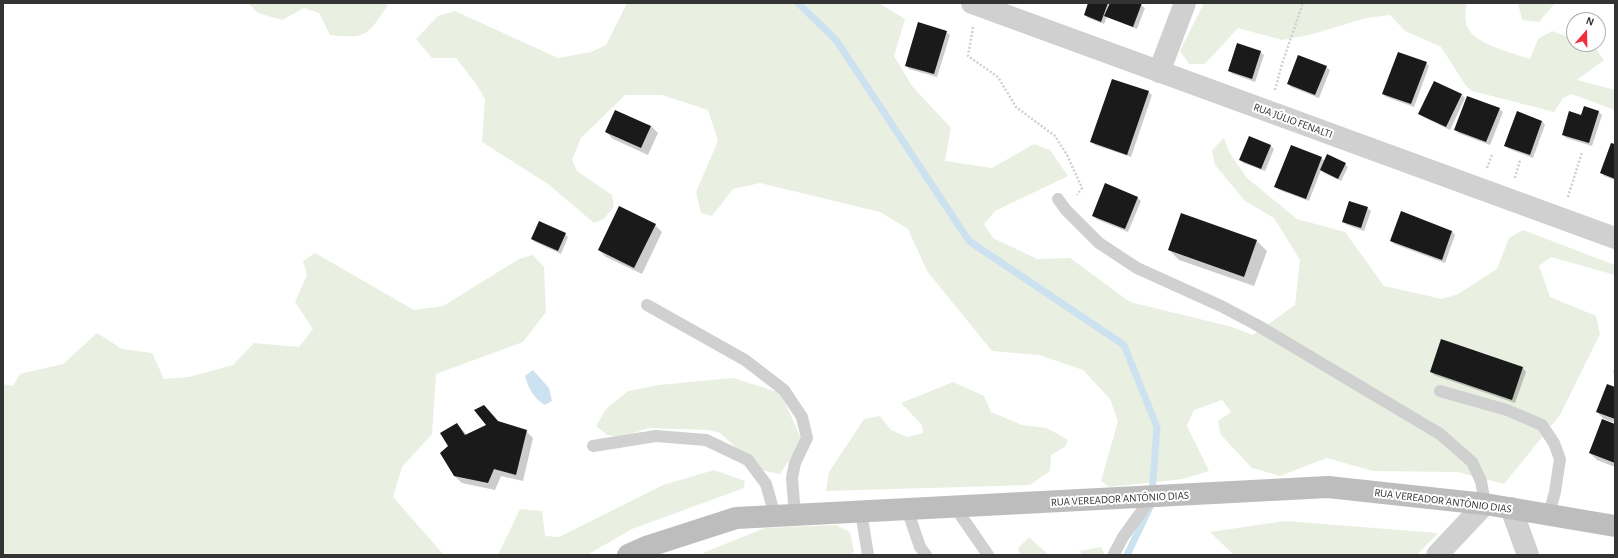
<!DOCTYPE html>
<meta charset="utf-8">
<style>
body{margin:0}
#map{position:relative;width:1618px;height:558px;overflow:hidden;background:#fff;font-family:"Alegreya Sans",sans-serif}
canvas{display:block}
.frame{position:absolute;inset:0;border:4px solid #333;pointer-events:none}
.north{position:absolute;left:1566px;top:12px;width:40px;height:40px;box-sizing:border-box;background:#fff;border:1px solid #adadad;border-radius:50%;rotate:20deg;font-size:11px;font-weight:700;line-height:16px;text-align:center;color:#333}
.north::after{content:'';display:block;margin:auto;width:14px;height:18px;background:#f02f3e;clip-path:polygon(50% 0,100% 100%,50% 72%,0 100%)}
</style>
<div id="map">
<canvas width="1618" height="558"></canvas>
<div class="frame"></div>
<div class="north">N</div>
</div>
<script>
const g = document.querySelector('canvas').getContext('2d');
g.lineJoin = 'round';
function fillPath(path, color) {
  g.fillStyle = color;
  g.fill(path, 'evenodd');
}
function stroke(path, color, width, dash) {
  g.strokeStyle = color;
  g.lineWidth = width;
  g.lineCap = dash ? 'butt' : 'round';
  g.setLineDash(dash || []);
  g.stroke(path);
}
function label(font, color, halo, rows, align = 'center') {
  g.font = font + ' "Alegreya Sans",sans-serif';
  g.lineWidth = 4;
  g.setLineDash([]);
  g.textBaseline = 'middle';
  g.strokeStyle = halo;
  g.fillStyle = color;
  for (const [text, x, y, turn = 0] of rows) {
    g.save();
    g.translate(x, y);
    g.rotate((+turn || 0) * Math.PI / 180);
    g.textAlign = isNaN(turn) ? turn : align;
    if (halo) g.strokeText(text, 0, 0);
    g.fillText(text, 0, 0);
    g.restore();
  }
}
fillPath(new Path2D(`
 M248,3H383L388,5C367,35 369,39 330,35L319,13L304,8L282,20L258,13Z
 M627,3H879L905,19L894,56L912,86L951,128L945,161L992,168L1034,144L1050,150L1068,176L995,211L984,224L993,238L1037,259L1070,258L1130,302L1232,327L1253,335L1295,305L1300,260L1274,218L1245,201L1215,165L1212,150L1224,138L1229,152L1247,178L1297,219L1345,232L1384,286L1442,299L1458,294L1497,269L1509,238L1523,230L1615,265V275L1551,257L1539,266L1550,297L1596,316L1600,334L1560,415L1504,484L1458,472L1373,471L1327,458L1280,476L1252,468L1221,435L1218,421L1231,412L1222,400L1194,410L1187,426L1209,471L1183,479L1109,487L1101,481L1118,421L1110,399L1083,370L1039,355L992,351L927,271L908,229L880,212L760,183L733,189L712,216L701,213L696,192L718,141L708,110L662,95H625L581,138L572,160L577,171L612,195L614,206L605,218L594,223L548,184L482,142L485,99L476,84L456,58H432L416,39L438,16L455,11L558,58L591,52L606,45Z
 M1204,3H1467C1465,11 1464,23 1469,30C1478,45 1514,53 1530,59L1538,39L1552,31L1574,39V44C1594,44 1593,45 1604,60L1577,80L1615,90V110L1571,94L1563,98L1554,112L1472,91L1466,86L1441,47L1405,31L1390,15L1366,18L1313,34L1282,40L1238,28L1205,64H1189L1180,51Z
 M1518,3H1598L1554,4L1539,22L1522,20Z
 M315,253L414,310L443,306L519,259L533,255L544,267L546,312L523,342L436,374L432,434L402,467L393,497L444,555H3V384L13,386L20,374L63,364L97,333L122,349L152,353L164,379L189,377L233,365L254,343L299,347L313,329L295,302L307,275L303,261Z
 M733,378L781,393L801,439L794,453L780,474L761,470L720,433L709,430L649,428L621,437L607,435L596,426L606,409L628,391L659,385Z
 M953,382L984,396L991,412L1022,425L1047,428L1068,440L1065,447L1051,455L1050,471L1030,485L826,491L829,472L864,419L880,416L891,430L907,437L923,433L922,425L901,403Z
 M714,470L745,481L744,488L632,529L587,555H498L520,509L542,511L545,536L559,537L663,485Z
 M1285,521L1438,533L1417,555H1234L1210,532Z
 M836,525L850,532L854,552L849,555H702L705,552L765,528Z
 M1029,537L1049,555H1020L1018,548Z
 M1101,547L1105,555H1083L1079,551Z`), '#e9f0e1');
fillPath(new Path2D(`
 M533,370L549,388L552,401L545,405C534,399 528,388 525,376Z`), '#cde2f0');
fillPath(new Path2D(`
 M1089,3H1138L1145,8L1137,29L1107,17L1104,24L1088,18L1085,15Z
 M946,32L950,35L937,77L909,69L906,65Z
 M1260,52L1264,55L1255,82L1233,74L1229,71Z
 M1426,63L1429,66L1414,107L1386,97L1383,94Z
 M1326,67L1330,70L1319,98L1291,87L1288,83Z
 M1148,92L1152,95L1131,157L1095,145L1092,142Z
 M1461,94L1465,98L1450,130L1423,117L1420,114Z
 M1585,107L1599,112L1602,115L1592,146L1566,138L1563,134L1582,117Z
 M1499,109L1503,112L1490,145L1458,133L1455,129Z
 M1542,121L1545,125L1533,158L1509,149L1505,146Z
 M651,126L658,133L648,155L613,139L606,132Z
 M1270,145L1274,149L1265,171L1243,163L1240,159Z
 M1615,145V180L1604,176L1601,172Z
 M1321,158L1325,161L1345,164L1348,167L1341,181L1324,173L1321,170L1309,201L1279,190L1276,187Z
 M1138,198L1141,201L1128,232L1096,219L1093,215Z
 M1367,208L1371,211L1364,231L1347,225L1343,222Z
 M655,225L662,232L642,274L606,257L599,250Z
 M1452,231L1455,235L1445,263L1394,244L1391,241Z
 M565,234L568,237L561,254L535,242L532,239Z
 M1257,241L1267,251L1254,286L1179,260L1169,250Z
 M1442,340L1523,368L1526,372L1515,403L1434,375L1431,371Z
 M1615,366V374L1613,372Z
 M1615,388V423L1604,419L1597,412Z
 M484,406L499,423L526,431L533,438L523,481L501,476L495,490L462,483L454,476L449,447L457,424L467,435L487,425Z
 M1615,425V467L1597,460L1590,453Z`), '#0003');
stroke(new Path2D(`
 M798,3L836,40L969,241L1124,345L1157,427L1152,493
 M1127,555L1150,507`), '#cde2f0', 7);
fillPath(new Path2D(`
 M1088,3H1108L1101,22L1084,15Z
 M1110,3H1142L1133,27L1104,16Z
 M918,22L947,31L934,74L905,66Z
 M1237,43L1261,51L1252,79L1228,71Z
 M1398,52L1427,62L1411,104L1382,94Z
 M1298,55L1327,66L1315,95L1287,84Z
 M1112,79L1149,91L1127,155L1090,142Z
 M1434,81L1462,94L1446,127L1418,114Z
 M1467,96L1500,108L1486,142L1454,130Z
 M1584,106L1599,111L1589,143L1562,135L1569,111L1581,115Z
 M615,110L651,126L641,148L605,132Z
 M1517,111L1542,121L1530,155L1504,146Z
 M1249,136L1271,145L1261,169L1239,160Z
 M1611,143L1615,144V179L1600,173Z
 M1291,145L1322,157L1306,199L1274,187Z
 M1327,154L1346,163L1338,179L1320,170Z
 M1105,183L1138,197L1125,229L1092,216Z
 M1349,201L1368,207L1361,228L1342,222Z
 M619,206L656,224L634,268L598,250Z
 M1401,211L1452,231L1442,260L1390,241Z
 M1181,213L1257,240L1244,277L1168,250Z
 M539,221L566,233L558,251L531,239Z
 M1441,339L1523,367L1512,400L1430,372Z
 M1607,384L1615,387V419L1596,412Z
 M484,405L498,421L527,430L516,475L494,469L488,483L454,476L440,453L448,446L440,433L457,423L465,435L486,425L474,410Z
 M1602,419L1615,424V463L1589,453Z`), '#1a1a1a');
stroke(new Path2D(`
 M973,27L968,56L998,77L1016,107L1055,136L1067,155L1082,188L1077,195
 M1275,90L1282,64L1303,3
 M1487,168L1492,155
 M1515,178L1520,160
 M1568,197L1582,152`), '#d0d0d0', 2.5, [2, 2]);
stroke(new Path2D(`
 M1058,199L1066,210L1099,243L1137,268L1221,306L1257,325L1440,434L1472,462L1481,481L1485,504
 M647,305L745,360L784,390L802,417L807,438L795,463L792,478L795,515
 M1440,391L1507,410L1542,425L1554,443L1560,459L1555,492L1549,514
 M593,446L656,436L706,440L748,460L766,484L775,516
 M955,507L988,555
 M907,509L920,547L926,555
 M861,512L868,555
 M1114,554L1123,537L1152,497`), '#d0d0d0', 12);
stroke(new Path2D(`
 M972,3L1615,238
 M1159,72L1185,3
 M1511,508L1528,555
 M1437,555L1485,504`), '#d0d0d0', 22);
stroke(new Path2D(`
 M628,555L646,547L736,518L1328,487L1485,504L1615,526`), '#bdbdbd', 22);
label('11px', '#333', '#fff', [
 ["RUA JÚLIO FENALTI",1293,121,20],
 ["RUA VEREADOR ANTÔNIO DIAS",1120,499,-3],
 ["RUA VEREADOR ANTÔNIO DIAS",1443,501,7]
]);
</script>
